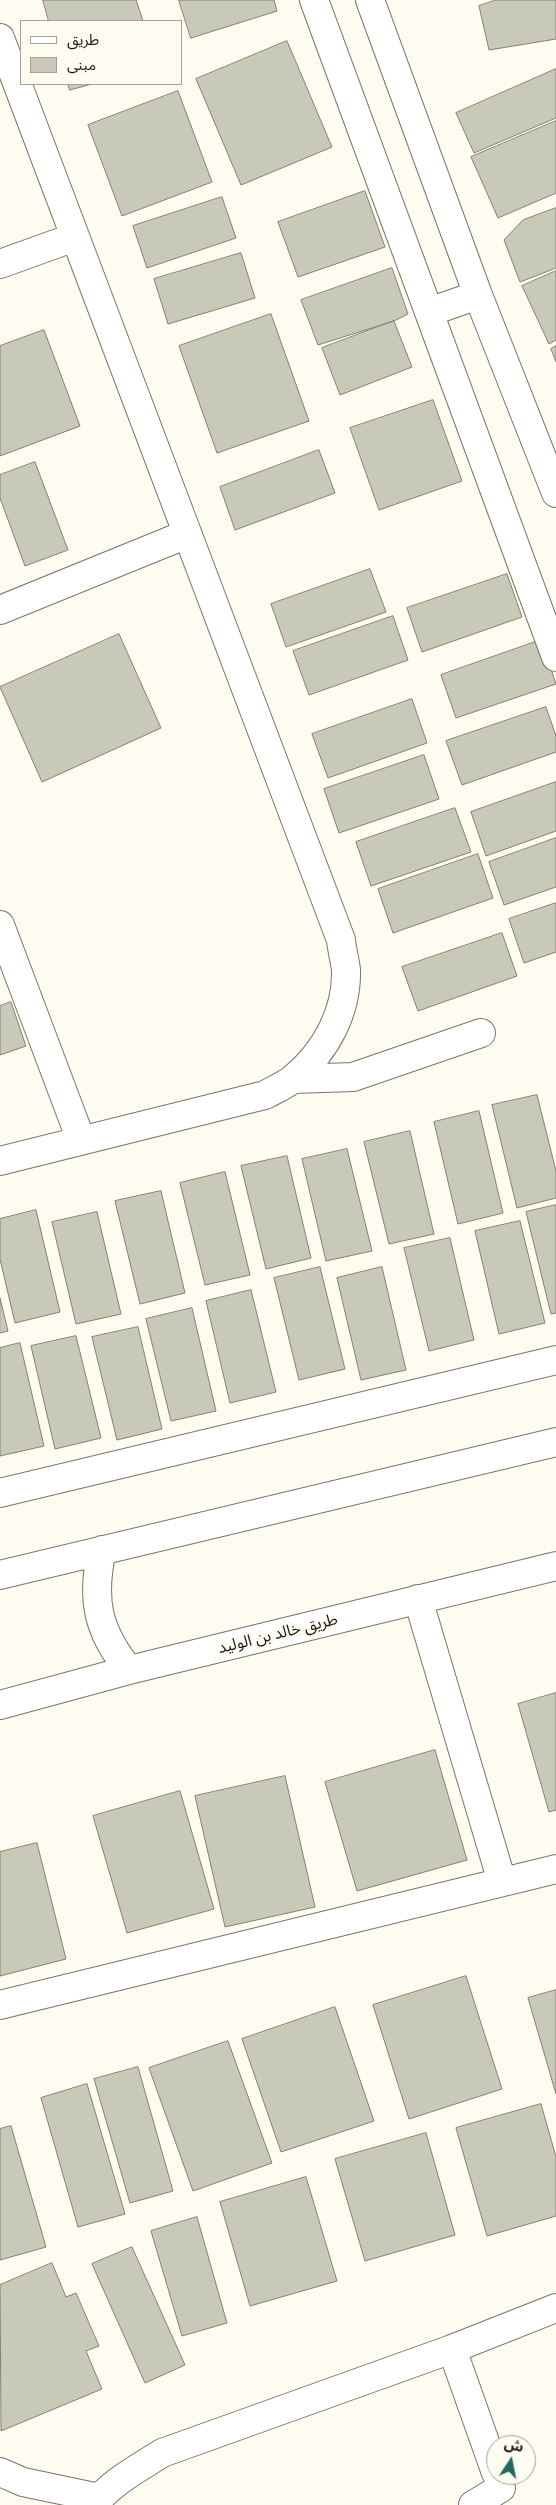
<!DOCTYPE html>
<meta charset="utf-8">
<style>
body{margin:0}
#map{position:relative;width:556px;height:2505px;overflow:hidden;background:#fefbf0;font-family:Karla,"Noto Sans Arabic",sans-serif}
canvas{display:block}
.legend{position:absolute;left:20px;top:20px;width:162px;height:65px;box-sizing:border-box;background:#fefbf0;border:1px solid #a4a198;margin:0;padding:6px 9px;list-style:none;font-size:15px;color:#1c1a14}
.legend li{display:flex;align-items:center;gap:10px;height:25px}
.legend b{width:25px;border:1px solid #a4a198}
.north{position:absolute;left:486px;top:2435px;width:50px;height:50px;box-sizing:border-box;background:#fefbf0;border:1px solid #a4a198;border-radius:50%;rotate:11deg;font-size:14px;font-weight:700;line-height:20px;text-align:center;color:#1c1a14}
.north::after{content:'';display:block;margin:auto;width:18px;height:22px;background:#226a61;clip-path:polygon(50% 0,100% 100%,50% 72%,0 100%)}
</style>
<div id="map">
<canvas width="556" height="2505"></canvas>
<ul class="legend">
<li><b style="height:6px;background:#fff"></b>طريق</li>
<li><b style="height:14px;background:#c8c9b6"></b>مبنى</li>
</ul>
<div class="north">ش</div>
</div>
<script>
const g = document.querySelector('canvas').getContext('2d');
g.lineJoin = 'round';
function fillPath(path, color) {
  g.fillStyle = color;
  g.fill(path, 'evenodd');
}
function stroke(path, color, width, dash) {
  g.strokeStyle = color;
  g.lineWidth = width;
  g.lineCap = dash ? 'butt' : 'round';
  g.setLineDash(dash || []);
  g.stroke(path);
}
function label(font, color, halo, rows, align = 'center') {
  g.font = font + ' Karla,"Noto Sans Arabic",sans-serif';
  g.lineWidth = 5;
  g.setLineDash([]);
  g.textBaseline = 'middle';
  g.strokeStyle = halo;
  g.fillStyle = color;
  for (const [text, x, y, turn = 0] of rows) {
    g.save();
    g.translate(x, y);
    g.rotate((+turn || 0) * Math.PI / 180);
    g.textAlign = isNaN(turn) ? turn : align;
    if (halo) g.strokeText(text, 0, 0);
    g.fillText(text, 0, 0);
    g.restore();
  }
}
const building = new Path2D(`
 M43,0H136L143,21H49Z
 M179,0H274L277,11L191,38Z
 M496,0H556V39L489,50L479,6Z
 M287,41L332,147L241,185L196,79Z
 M556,69V118L474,153L456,113Z
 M68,84H92L70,90Z
 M178,91L212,182L122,216L88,125Z
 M556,121V193L498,218L471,157Z
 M365,191L385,247L298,277L278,222Z
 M222,197L236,238L147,268L133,226Z
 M556,208V268L520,282L504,240L523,220Z
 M241,253L255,298L168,324L154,279Z
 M392,268L408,314L394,321L318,345L301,300Z
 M556,271V340L549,344L522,286Z
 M271,314L309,421L217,453L179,346Z
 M394,321L412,367L340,395L322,348Z
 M44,330L80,426L0,456V346Z
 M556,346V362L551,349Z
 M433,400L462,481L379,510L350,428Z
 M319,450L335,493L235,530L220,487Z
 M35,462L68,550L25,566L0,498V475Z
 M370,569L386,612L286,647L271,604Z
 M507,574L522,617L422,652L407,608Z
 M393,616L408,660L309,695L293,651Z
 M119,634L161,728L42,782L0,687Z
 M541,640L556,684L456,718L441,675Z
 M412,699L427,743L328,778L312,734Z
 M546,707L556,736V752L462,785L446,741Z
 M424,755L439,799L339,833L324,789Z
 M556,782V831L486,856L471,812Z
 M455,808L471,852L371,886L356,842Z
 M556,838V887L504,905L489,862Z
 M478,854L493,898L393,933L378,889Z
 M556,903V952L524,963L509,919Z
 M502,933L517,976L418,1011L402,967Z
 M11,1002L26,1046L0,1055V1006Z
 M537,1095L556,1171V1198L517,1208L492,1105Z
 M479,1111L503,1213L458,1224L434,1122Z
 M410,1131L434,1234L389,1244L364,1142Z
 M347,1149L372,1251L326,1261L302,1159Z
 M287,1156L311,1258L266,1269L241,1166Z
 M225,1172L250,1275L205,1285L180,1183Z
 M161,1191L185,1293L140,1304L115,1201Z
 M556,1205V1313L551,1314L526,1212Z
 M36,1210L60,1312L15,1323L0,1259V1219Z
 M97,1212L121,1314L76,1324L52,1222Z
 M520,1221L545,1323L499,1334L475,1231Z
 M450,1238L474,1340L429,1351L404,1248Z
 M320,1267L345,1369L299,1380L274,1278Z
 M382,1267L406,1370L361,1380L337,1278Z
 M251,1290L276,1392L230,1403L206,1301Z
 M0,1298L8,1331L0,1333Z
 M192,1308L216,1411L171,1421L146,1319Z
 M138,1327L162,1429L117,1440L92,1337Z
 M76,1336L101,1438L55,1449L31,1346Z
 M20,1343L44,1446L0,1456V1348Z
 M556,1693V1810L549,1812L518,1704Z
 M435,1750L467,1860L357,1891L325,1782Z
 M285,1776L315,1907L225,1927L195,1796Z
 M180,1791L214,1909L127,1933L93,1816Z
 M37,1843L66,1959L0,1976V1852Z
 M466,1976L502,2089L409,2119L373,2005Z
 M556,1990V2094L528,1998Z
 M335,2007L374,2121L281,2152L242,2039Z
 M228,2041L272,2163L193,2191L149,2068Z
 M138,2067L173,2191L130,2203L94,2079Z
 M87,2084L125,2214L78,2227L41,2098Z
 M541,2104L556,2157V2216L487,2236L456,2128Z
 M11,2126L46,2247L0,2260V2129Z
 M426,2133L455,2235L365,2261L335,2159Z
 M306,2177L337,2281L250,2306L220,2202Z
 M197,2217L227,2323L182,2336L151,2231Z
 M132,2247L185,2365L145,2383L92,2264Z
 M52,2263L66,2297L76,2293L99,2346L86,2351L102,2389L1,2431L0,2285Z`);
fillPath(building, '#c8c9b6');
stroke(building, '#818270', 1);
const minor = new Path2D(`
 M314,0L556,657
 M370,0L478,295L556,493
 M0,38L341,940C342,950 345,961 346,970C347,1012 326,1051 294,1078C286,1085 274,1090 265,1095L0,1161
 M0,264L75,237
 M429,312L478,295
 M0,610L187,534
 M0,925L81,1140
 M293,1079L353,1077L481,1033
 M0,1493L556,1360
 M102,1550C91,1599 97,1630 129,1670
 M0,1575L556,1442
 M418,1599L502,1882
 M0,1705L129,1670L556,1566
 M0,2005L556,1869
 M452,2349L496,2473
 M0,2472L23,2482L99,2498
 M94,2505C111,2482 139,2468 162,2453L452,2349L556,2308
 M473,2505L501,2488`);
stroke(minor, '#7a7464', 30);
stroke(minor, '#fff', 28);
label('16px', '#1c1a14', '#fefbf0', [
 ["طريق خالد بن الوليد",278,1634,-14]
]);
</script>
